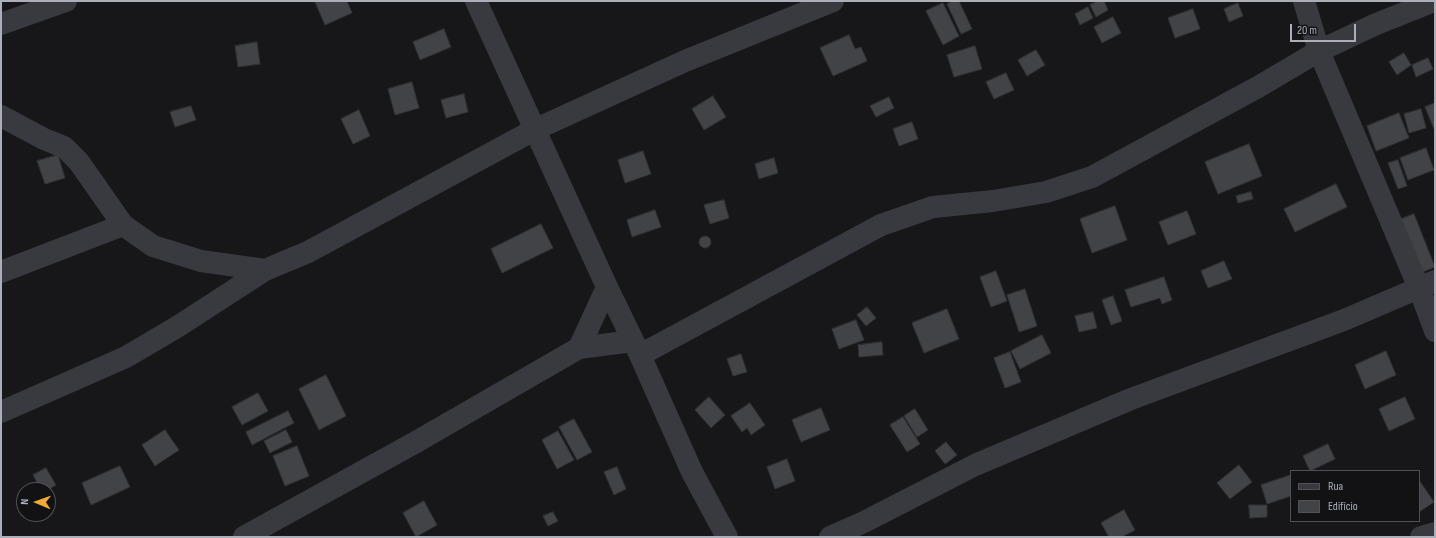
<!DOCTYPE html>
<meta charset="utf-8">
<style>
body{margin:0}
#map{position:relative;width:1436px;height:538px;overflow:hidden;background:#171719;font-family:"Sofia Sans Condensed",sans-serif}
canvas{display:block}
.frame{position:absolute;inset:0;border:2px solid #aaafb9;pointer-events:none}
.legend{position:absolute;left:1290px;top:470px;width:130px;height:52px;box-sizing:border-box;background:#121215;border:1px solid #4f5157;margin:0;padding:5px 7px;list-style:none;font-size:12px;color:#aaafb9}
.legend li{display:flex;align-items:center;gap:8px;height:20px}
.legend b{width:20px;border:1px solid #4f5157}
.north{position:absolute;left:16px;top:482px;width:40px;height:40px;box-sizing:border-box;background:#121215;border:1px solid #4f5157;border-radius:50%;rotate:272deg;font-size:11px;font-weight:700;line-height:16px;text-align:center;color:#aaafb9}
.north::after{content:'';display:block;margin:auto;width:14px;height:18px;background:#f2ab37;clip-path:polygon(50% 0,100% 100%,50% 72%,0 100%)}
.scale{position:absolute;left:1290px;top:24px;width:66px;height:18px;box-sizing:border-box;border:2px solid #aaafb9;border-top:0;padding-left:5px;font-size:12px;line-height:14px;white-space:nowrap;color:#aaafb9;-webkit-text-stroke:3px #121215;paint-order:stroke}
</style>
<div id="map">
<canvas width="1436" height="538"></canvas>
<div class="frame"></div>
<ul class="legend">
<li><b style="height:5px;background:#383a3f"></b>Rua</li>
<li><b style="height:11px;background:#414346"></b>Edifício</li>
</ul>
<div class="north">N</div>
<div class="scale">20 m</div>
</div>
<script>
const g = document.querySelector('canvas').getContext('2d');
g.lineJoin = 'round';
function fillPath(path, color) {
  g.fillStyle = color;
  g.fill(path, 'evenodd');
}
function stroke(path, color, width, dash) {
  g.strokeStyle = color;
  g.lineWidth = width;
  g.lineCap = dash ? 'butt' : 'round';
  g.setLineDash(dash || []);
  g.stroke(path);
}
const building = new Path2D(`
 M317,1H347L352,13L325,25L315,2Z
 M953,1H959L972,29L961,34L947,4Z
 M1097,1H1104L1108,10L1096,17L1090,5Z
 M943,3L959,36L943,45L926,11Z
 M1238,3L1243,16L1229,22L1224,9Z
 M1088,7L1093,18L1080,25L1075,14Z
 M1193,9L1200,29L1175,38L1168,18Z
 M1113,17L1121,33L1102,43L1094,27Z
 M444,29L451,47L420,60L413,42Z
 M849,35L855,49L861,47L867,61L833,76L820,48Z
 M257,42L260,64L238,67L235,46Z
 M975,46L982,69L954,77L947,55Z
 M1036,50L1045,65L1027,76L1018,60Z
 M1404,53L1411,65L1397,75L1389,62Z
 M1428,58L1433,69L1416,77L1412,65Z
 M1006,73L1014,90L994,99L986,82Z
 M412,82L419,108L395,115L388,89Z
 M464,94L468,112L446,118L441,100Z
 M713,96L726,117L704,130L692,109Z
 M889,97L894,108L876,117L870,106Z
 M1435,103V129H1434L1425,107Z
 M191,106L196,120L175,127L170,112Z
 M1421,109L1426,128L1409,133L1404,114Z
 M359,110L370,136L353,144L341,119Z
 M1399,113L1409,138L1376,151L1367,126Z
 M912,122L918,139L899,146L893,129Z
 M1249,144L1262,176L1218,194L1205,162Z
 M1426,148L1434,170L1408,180L1400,158Z
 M643,151L651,174L625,183L618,160Z
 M58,155L65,178L45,184L37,161Z
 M774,158L778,173L759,179L755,164Z
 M1398,160L1407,186L1398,189L1388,163Z
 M1336,184L1347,207L1295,232L1284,209Z
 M1251,192L1253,199L1238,203L1236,196Z
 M724,200L729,218L710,224L704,205Z
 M1115,206L1127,240L1092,253L1080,219Z
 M655,210L661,227L632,237L627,220Z
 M1187,211L1196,234L1168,245L1159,222Z
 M1414,214L1435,267L1420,273L1399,220Z
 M541,224L553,248L502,273L491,249Z
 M699 242a6 6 0 1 1 12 0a6 6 0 1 1-12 0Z
 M1224,261L1232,279L1208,288L1201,271Z
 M996,271L1007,301L991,307L980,277Z
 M1164,277L1172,300L1162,304L1160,298L1131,307L1125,290Z
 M1025,289L1037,326L1019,332L1007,295Z
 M1113,296L1122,321L1111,325L1102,300Z
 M867,307L876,318L866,326L857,315Z
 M947,309L959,339L924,353L912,323Z
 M1093,312L1097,328L1079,332L1075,316Z
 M856,320L864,340L839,349L832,329Z
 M1042,335L1051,353L1020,369L1011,351Z
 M882,342L883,355L859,357L858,345Z
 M1386,351L1396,375L1365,389L1355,365Z
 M1010,352L1021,382L1005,388L994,358Z
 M741,354L747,372L733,376L727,359Z
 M326,375L346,416L319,430L299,389Z
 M258,393L268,411L242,425L232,407Z
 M709,397L725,415L711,428L695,410Z
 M1405,397L1415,419L1389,431L1379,409Z
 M750,403L765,425L751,435L747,428L742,432L731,416Z
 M821,408L830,430L801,442L792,420Z
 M915,409L928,430L917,437L904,416Z
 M288,411L294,423L252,445L246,432Z
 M903,417L920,444L907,452L890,425Z
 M574,419L592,452L577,460L559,427Z
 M165,430L179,450L155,466L142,445Z
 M286,430L292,442L270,453L264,441Z
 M558,431L574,460L557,469L542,440Z
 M946,442L957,455L945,464L935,451Z
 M1328,444L1335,459L1310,471L1303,456Z
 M297,446L309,476L285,486L273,456Z
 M787,459L795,481L775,489L767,467Z
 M1239,465L1252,482L1230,499L1217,483Z
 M120,466L130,487L91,505L82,483Z
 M617,467L626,489L614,495L604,472Z
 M46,468L56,485L48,490H41L33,475Z
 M1291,475V496L1267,504L1261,485Z
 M1419,480L1434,502L1419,512Z
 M424,501L437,525L416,537L403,513Z
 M1249,505H1267V517L1250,518Z
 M1124,510L1135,530L1122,537H1109L1101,523Z
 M553,512L558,521L548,526L543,516Z`);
fillPath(building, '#414346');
stroke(building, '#313235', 1);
stroke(new Path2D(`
 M476,1L607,287L640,355L692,472L727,537
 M1304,1L1319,51L1419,288L1435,331
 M1,24L66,1
 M1,116L44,139L64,147L79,162L123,225L153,246L201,261L265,270
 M1,272L123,225
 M579,348L607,287
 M640,355L881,225L933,207L993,201L1046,192L1092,177L1258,87L1319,51L1374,25L1434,1
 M1,412L126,357L177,327L265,270L308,252L534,130L685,61L833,1
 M244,537L416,442L579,348L633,341
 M830,537L864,522L975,465L1131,399L1344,320L1435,281
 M1421,537L1435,533`), '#383a3f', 22);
</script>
